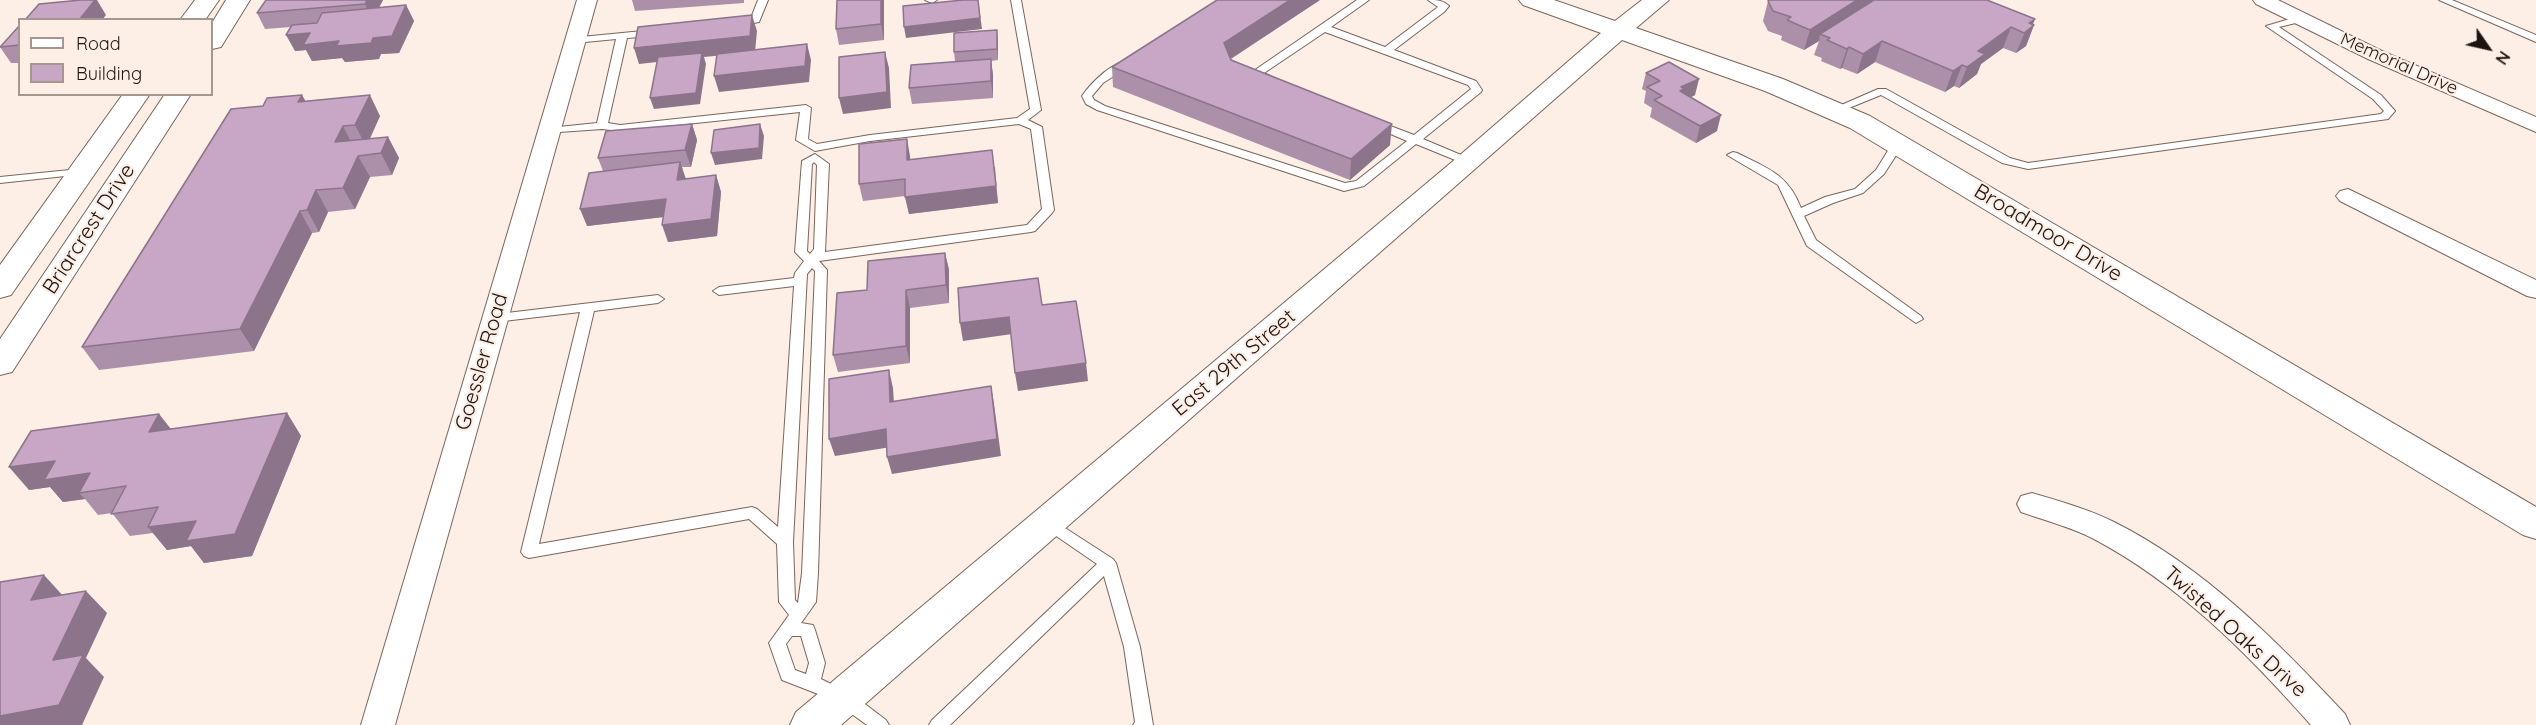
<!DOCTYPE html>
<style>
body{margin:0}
#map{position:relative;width:2536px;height:725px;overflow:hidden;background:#fdeee6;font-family:Quicksand,sans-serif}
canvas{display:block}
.legend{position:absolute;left:18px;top:18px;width:195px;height:78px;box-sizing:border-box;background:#fdeee6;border:2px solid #a39790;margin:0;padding:8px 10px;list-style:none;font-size:18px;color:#1c140f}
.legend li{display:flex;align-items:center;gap:12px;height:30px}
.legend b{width:30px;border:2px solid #a39790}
.north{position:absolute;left:2458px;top:18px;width:60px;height:60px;-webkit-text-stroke:4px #fdeee6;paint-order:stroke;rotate:124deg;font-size:16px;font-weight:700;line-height:24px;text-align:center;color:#1c140f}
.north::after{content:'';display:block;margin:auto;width:21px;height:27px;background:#1c140f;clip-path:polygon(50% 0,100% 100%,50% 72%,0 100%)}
</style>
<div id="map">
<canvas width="2536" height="725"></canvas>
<ul class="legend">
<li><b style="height:8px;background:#fff"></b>Road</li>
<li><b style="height:16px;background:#c8a6c5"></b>Building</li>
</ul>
<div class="north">N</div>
</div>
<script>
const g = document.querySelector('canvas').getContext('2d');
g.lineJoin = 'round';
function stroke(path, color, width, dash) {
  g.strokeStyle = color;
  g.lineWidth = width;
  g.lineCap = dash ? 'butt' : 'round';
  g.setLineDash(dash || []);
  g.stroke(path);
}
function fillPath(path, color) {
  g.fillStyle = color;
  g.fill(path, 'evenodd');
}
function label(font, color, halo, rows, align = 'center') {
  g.font = font + ' Quicksand,sans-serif';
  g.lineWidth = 4.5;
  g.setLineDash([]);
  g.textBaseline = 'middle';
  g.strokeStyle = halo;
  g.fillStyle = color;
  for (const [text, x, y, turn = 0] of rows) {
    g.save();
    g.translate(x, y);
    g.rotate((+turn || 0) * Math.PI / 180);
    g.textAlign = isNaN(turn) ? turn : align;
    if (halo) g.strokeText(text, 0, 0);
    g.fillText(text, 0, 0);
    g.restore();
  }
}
const lane = new Path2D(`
 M758,0H768L759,22L734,27V23L751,18Z
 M925,0H937L932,3Z
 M1011,0H1021L1041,110L1028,120L1042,127L1054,210L1052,213L1035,231L1031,232L819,261L827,270L818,573L816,602L801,623L813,625L815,630L825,663L821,679L853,695L886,720L889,725H867L831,699L782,680L769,643L789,615L779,602L777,544L749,519L529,558L524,556L521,552L580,312L495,322L490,321L488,318L490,315L658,295L664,299L658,303L594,311L539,544L752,507L757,509L778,527L794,286L719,295L713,291L719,287L794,278L795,273L804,261L795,252L802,161L815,154L829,164L825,252L1027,225L1042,209L1031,129L1019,124L870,141L815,151L796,140L800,112L620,131L602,129L545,133V129L549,128L597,123L616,39L575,43L571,42V38L653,30L658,33L653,36L627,38L608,123L620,125L806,105L811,108L808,139L817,144L870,135L1017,118L1030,109ZM814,162L817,165L814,249L810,254L807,251L812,164ZM812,268L815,271L802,573L798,603L795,600L793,542L807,274ZM792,636H801L809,663L806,674L795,670L786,644Z
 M1357,0H1369L1331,27L1385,47L1438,7L1428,0C1436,0 1443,0 1449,6L1444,12L1394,50L1476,81L1482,90L1481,92L1423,139L1473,160V164H1465L1416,144L1364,186L1344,191L1097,110L1086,104L1082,96C1091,83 1114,59 1131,61V65L1103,83L1092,96L1094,100L1105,106L1345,183L1356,181L1407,141L1372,126V122H1380L1414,135L1471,89L1468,85L1325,32L1264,73L1276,79V83H1268L1255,77V70Z
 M2439,0H2452L2536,35V42Z
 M2300,16L2304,17V21L2279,27L2381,95L2395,111L2388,119L2028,169L2002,163L1881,95L1839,112L1835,113L1830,110L1878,89H1886L2010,158L2028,163L2381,114L2384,111L2373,99L2266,26Z
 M1898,140L1904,143L1884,174L1863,193L1833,203L1804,216L1816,240L1921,316L1923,319L1916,323L1807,246L1778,185L1727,155L1733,152L1737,153C1767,168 1788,174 1801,208L1825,197L1855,189L1876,170L1894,141Z
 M80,169L86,172L84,174L0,183V177Z
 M1048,517L1113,559L1116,563L1140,647L1153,725H1133L1135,722L1124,647L1104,576L950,725H929L932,720L1097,564L1043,527L1040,523L1043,519Z`);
const street = new Path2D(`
 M577,0H597L395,725H361Z
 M2253,0H2278L2382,51L2536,117V132L2368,59L2256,4Z
 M2348,189L2536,280V298L2527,296L2340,201L2336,196L2340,191Z
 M2032,493C2059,501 2088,509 2114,522C2204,567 2277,641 2345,714L2350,725H2311C2248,654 2179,584 2094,539C2071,527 2046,521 2021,512L2017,504L2021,496Z`);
const secondary = new Path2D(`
 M195,0H219L205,20H180Z
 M226,0H250L221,47L212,49V23Z
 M1519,0H1554L1615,21L1642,0H1669L1636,28L1783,79L1870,116L2536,507V539L2523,535L1850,128L1765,91L1622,40L841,725H790L796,712L1452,162L1601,33L1523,5Z
 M123,94H150L11,295L0,298V265Z
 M165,94H191L12,372L0,375V339Z`);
stroke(lane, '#7b655a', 2);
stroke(street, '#7b655a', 2);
stroke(secondary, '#7b655a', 2);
fillPath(lane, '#fff');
fillPath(street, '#fff');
fillPath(secondary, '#fff');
fillPath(new Path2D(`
 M266,0H383L379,8L406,5L414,21L399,53L381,54L379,59L345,62L342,58L312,61L306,50L295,51L291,27L265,29L257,13Z
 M632,0H744V3L635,11Z
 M837,0H884V40L839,45L836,29Z
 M1320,0L1231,59L1390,145L1350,180L1113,87L1112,67Z
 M1768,1L2033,25H2034L2026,46L2016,53L2003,48L1981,64L1977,74L1959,88L1954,86L1945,92L1875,62L1857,74L1842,68L1840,69L1821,61L1822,58L1814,55L1819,41L1804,50L1781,40L1782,36L1768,31L1763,21Z
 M20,25V63H11L0,47Z
 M998,41V60L991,61L993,75V98L912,104L909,88L955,61L954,52Z
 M1646,73L1695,95L1691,97L1717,131L1696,143L1650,117L1652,108L1644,103L1646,91L1642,89Z
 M302,95L306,102L380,116L370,139L388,137L399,158L392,175L370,177L355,209L328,212L319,232L312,233L254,351L99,370L82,347L263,106Z
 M692,124L697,140L691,167H682L685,179L716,175L721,192L717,236L668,242L663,217L587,226L603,171L598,158Z
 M910,156V159L995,167L998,203L909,214L905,196L863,201L859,184Z
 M945,253L949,270V303L910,308V363L838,372L833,355L867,290Z
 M287,413L301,436L252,556L204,563L191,546L167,550L153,533L130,536L112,513L98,515L85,499L63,502L50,487L29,490L159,414L171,429Z`), '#ac8fa9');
fillPath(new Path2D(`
 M95,0H97L106,15L102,20H79Z
 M367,0H383L372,20L365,4Z
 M881,0H884V40L881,24Z
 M978,0L982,29L906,38L904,27Z
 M1290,0H1320L1224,63V43Z
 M1857,0H1882L1820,34L1819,41L1804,50L1810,30Z
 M406,5L414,21L399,53L381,54L379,59L345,62L342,58L312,61L306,50L295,51L286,35L310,33Z
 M752,15L757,31L755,52L704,57L706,64L700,104L654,109L650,98L702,57L639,64L634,48Z
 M2035,19L2032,27L2034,25L2026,46L2016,53L2029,23Z
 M2011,27L2003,48L1981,64L1977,74L1959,88L1967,67L1978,51Z
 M997,30L998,41V60L997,49Z
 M1882,41L1875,62L1857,74L1863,54Z
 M807,44L811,60L809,82L719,92L714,76Z
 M1849,47L1842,68L1840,69L1847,49Z
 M885,52L889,68L891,108L843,114L839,98Z
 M991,59L993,75V98L991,81Z
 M1962,65L1954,86L1945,92L1953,71Z
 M1699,79L1695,95L1681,102V87Z
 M302,95L313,116L298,102Z
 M370,95L380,116L366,146L355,125Z
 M1721,115L1717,131L1696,143L1700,126Z
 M692,124L697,140L691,167L685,150Z
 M760,124L764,136L762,159L715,165L711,153Z
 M1392,124L1390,145L1350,180L1351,159Z
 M343,126L354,148L335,142Z
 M388,137L399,158L392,175L381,153Z
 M907,139L910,156L911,177L907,160Z
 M992,150L998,203L909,214L905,197Z
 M358,156L370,177L355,209L343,188Z
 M680,162L686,179L677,180Z
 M716,175L721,192L717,236L668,242L662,225Z
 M316,190L328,212L319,232L307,210Z
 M666,199L672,216L587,226L580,209Z
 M300,211L312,233L254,351L240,329Z
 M945,253L949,270V303L946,285Z
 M906,290L910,308V363L906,346Z
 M1009,317L1012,334L963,341L960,323Z
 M1086,363L1088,381L1018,391L1015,373Z
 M889,370L893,388L895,420L890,402Z
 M991,386L994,404L1001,456L892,474L887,457Z
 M287,413L301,436L252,556L204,563L191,546L167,550L148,527Z
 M159,414L176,436L149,432Z
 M886,429L891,447L835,456L829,439Z
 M55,461L90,473L79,493L85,499L63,502L50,487L29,490L9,467Z
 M44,575L65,598L31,600Z
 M86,591L107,613L86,658L104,677L82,725H0V716L53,660Z`), '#8c748a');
const building = new Path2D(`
 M81,0H95L79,20H25L39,4Z
 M266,0H367L365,4L257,13Z
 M837,0H881V24L836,29Z
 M963,0H978L980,18L904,27L903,6Z
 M1217,0H1290L1224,43L1231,60L1392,124L1351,159L1112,67Z
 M1770,0H1857L1810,30L1787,20L1791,17L1773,11L1768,1Z
 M1874,0H1987L2035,19L2029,23L2034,25L2024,33L2011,27L1978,51L1985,54L1967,67L1962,65L1953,71L1882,41L1863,54L1849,47L1847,49L1827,40L1830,38L1820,34Z
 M406,5L392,36L373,38L371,43L336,46L339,41L303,45L310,33L286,35L292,25L317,23L322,13Z
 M752,15L750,36L634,48L638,27Z
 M20,25V45L0,47Z
 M997,30V49L954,52V33Z
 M807,44L805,66L714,76L717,54Z
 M885,52L887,92L839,98V57Z
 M702,53L696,93L650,98L658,57Z
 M991,59V81L909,88L911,65Z
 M1669,62L1699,79L1681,87L1684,89L1680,91L1721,115L1700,126L1654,100L1662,96L1647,87L1660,81L1646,73Z
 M302,95L298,102L370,95L355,125L343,126L335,142L388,137L381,153L358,156L343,188L316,190L307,210L300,211L240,329L82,347L231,109L263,106L267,98Z
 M692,124L685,150L598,158L606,131Z
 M760,124L759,148L711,153L714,130Z
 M907,139V160L992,150L996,186L905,197V179L859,184V144Z
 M680,162L677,180L716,175L711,219L662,225L666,199L580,209L589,173Z
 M945,253L946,285L906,290V346L833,355L837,293L867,290L868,261Z
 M1038,278L1042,305L1076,301L1086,363L1015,373L1009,317L960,323L958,288Z
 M889,370L890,402L991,386L997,439L887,457L886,429L829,439V379Z
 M287,413L235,534L186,541L196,521L148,527L158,507L111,514L126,486L79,493L90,473L44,480L55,461L9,467L31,431L159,414L149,432Z
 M44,575L31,600L86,591L53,660L83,655L59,705L0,716V582Z`);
fillPath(building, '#c8a6c5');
stroke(building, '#8c748a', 1.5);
label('18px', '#1c140f', '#fdeee6', [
 ["Memorial Drive",2399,64,24]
]);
label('21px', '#1c140f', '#fdeee6', [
 ["Briarcrest Drive",89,229,-57],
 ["Broadmoor Drive",2048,233,31],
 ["Goessler Road",482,362,-74],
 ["East 29th Street",1234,363,-40],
 ["Twisted Oaks Drive",2235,632,42]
]);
</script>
